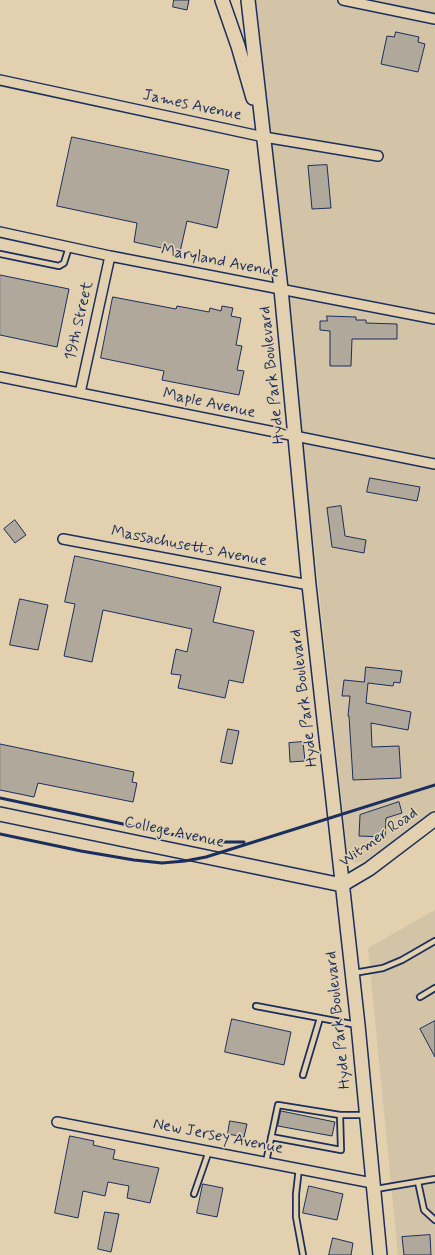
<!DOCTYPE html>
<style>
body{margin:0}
canvas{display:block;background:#e2d0ae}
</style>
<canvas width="435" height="1255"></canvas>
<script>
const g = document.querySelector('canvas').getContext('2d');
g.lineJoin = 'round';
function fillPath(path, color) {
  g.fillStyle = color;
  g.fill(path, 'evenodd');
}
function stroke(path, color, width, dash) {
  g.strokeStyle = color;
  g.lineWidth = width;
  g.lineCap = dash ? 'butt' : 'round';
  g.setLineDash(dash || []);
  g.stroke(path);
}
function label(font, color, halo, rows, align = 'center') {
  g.font = font + ' Mynerve,sans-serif';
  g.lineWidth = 3.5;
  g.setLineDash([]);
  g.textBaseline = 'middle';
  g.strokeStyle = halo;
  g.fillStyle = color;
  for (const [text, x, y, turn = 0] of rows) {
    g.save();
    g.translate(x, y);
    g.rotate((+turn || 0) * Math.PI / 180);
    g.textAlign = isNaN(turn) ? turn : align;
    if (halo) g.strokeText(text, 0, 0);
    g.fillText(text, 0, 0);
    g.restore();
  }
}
fillPath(new Path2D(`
 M255,0H435V809L365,861L355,863L348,859Z
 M435,910V1255H398L368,948Z`), '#d3c4a8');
const building = new Path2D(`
 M174,0H189L187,10L173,7Z
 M396,32L419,37L418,42L425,44L418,72L381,64L387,36L394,37Z
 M72,137L229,170L217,228L187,221L180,252L134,242L137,223L57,206Z
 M327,165L331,208L312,209L308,166Z
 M0,275L69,289L57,347L0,335Z
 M113,297L176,309L177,306L209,312L210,308L221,311L222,306L233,308L231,316L241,318L236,345L242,346L237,370L244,371L239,395L162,380L164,371L101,358Z
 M327,316L356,317V320H366V323L397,324V339H352L351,366H330V331L320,330V321H327Z
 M370,478L420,487L417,501L367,492Z
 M341,506L345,536L366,540L364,553L332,547L327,508Z
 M15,520L26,535L15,543L4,529Z
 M75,556L221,587L213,622L254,631L243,683L229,680L225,698L178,688L181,675L171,674L176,649L187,652L192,629L103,610L92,662L64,656L75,604L65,602Z
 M20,599L48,605L38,650L10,645Z
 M366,667L402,671L400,683L394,682L393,686L368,683L366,703L411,712L408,730L371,723L372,747L399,746L401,778L353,780L349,716H348L350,696H342L344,680L364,682Z
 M228,729L239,731L232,764L221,762Z
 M303,742L305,761L290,762L289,743Z
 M0,744L134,772L132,782L137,783L133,802L38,783L34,797L0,790Z
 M399,802L402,813L386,818L385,837L359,836L360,815Z
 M232,1019L291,1032L284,1065L225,1052Z
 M435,1021V1057L420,1029Z
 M281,1111L335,1122L332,1136L278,1126Z
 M230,1121L247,1124L244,1137L228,1134Z
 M70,1136L94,1141L93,1145L115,1150L113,1159L159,1168L150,1203L127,1198L129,1186L108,1182L105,1196L83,1191L78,1218L55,1213Z
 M203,1184L223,1188L217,1217L197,1213Z
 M309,1186L343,1194L337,1220L303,1213Z
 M105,1212L119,1214L111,1252L98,1249Z
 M430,1235L431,1255H404L402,1237Z
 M333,1238L353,1243L351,1255H329Z`);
fillPath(building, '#b0a89a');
stroke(building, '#1b2f5e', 1);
const service = new Path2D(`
 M0,254L59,266L64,263L69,247
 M354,973L383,968L402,960L435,941
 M420,997L435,988
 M256,1006L357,1025
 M303,1075L320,1018
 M271,1137L341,1150L340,1115
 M266,1162L278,1105L340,1115H365
 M299,1168L296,1194V1217L303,1255
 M418,1182L424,1210L435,1220
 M376,1189L435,1179
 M194,1194L209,1151`);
const minor = new Path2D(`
 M343,0L435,19
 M0,80L264,137L378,156
 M0,232L110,256L435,319
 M0,377L435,464
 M80,393L110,256
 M63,539L309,585
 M57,1122L372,1183`);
const secondary = new Path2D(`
 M222,0L238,46L253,98
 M248,0L281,289L309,585L358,1025L380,1255
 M0,814L342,885L369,869L435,819`);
stroke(service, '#1b2f5e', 8);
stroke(minor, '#1b2f5e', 12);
stroke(secondary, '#1b2f5e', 16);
stroke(service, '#e2d0ae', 4.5);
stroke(minor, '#e2d0ae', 9);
stroke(secondary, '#e2d0ae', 13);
stroke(new Path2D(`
 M0,798L194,839L214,842H244
 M0,834L81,851L134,860L162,863L185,861L206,857L435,785`), '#1b2f5e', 3);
label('16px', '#1b2f5e', '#e2d0ae', [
 ["James Avenue",192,106,12],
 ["Maryland Avenue",220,262,11],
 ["19th Street",80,321,-77],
 ["Hyde Park Boulevard",273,375,-96],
 ["Maple Avenue",209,404,12],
 ["Massachusetts Avenue",189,547,11],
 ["Hyde Park Boulevard",305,698,-97],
 ["College Avenue",174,833,12],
 ["Witmer Road",379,838,-35],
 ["Hyde Park Boulevard",339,1020,-96],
 ["New Jersey Avenue",218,1137,11]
]);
</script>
